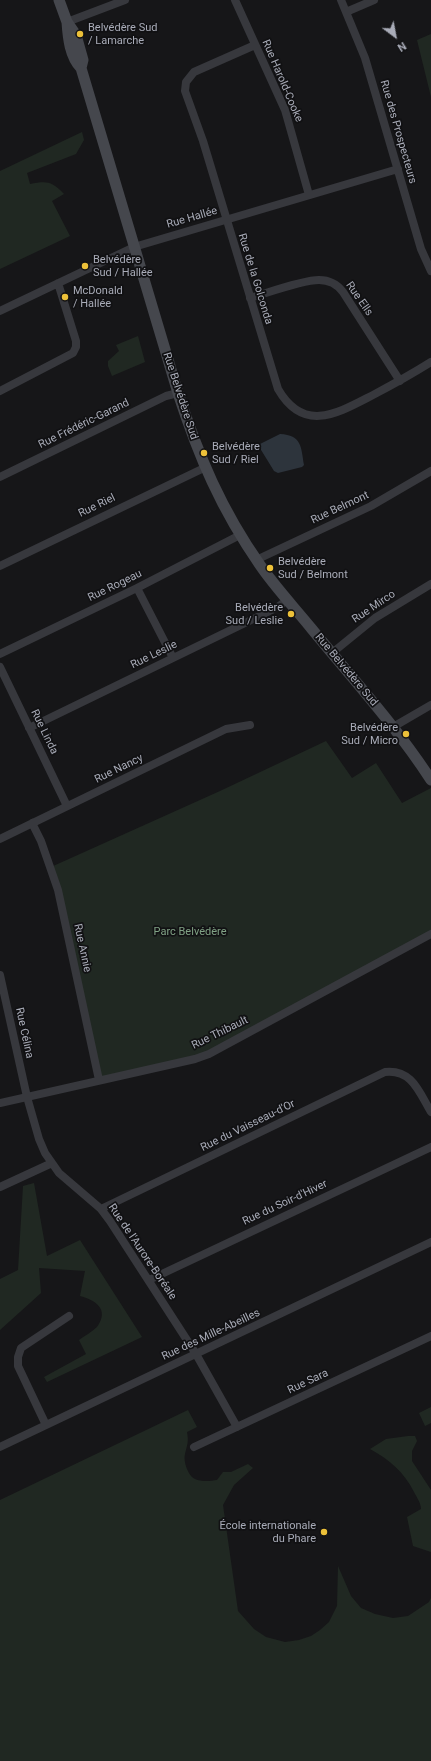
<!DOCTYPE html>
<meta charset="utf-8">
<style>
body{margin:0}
#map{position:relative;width:431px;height:1761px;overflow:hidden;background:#161618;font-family:Roboto,sans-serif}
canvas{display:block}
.north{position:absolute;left:375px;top:16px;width:40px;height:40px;-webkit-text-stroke:3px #111113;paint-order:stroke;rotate:148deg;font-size:11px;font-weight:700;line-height:16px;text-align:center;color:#a9acb8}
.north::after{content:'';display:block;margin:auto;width:14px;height:18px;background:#a9acb8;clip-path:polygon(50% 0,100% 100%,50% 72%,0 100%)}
</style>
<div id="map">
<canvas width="431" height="1761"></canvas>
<div class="north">N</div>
</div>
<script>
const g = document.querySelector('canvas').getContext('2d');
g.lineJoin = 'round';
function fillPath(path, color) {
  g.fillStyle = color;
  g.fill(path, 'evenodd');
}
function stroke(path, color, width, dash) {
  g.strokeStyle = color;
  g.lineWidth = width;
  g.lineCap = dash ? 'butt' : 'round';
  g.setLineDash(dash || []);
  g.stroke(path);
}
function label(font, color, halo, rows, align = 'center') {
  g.font = font + ' Roboto,sans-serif';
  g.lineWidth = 3.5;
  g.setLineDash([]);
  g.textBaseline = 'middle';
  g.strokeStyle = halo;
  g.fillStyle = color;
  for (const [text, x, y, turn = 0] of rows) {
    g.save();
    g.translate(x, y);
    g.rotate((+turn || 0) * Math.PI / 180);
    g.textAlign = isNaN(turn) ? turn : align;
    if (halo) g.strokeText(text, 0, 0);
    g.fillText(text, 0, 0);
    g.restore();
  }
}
fillPath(new Path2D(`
 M431,34V97L417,40Z
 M82,132L84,140L76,154L27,173L30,184C47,181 51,181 64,194L52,201L70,236L0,269V171Z
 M138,336L145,362L112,376L108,366V361L119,351L116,345Z
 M326,741L352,778L376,763L402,803L431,788V934L215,1051L99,1080L51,867L220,791Z
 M34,1183L47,1256L80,1240L142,1337L47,1382L44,1377L86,1354L79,1340C84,1336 92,1332 97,1327C110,1309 95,1300 80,1296L85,1271L39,1268L41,1293L0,1330V1279L18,1270L23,1186Z
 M431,1407V1423L425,1426L419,1413Z
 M188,1410L197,1427L187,1432C189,1442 187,1445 185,1454C183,1461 188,1476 195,1479C201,1482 211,1481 217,1480L223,1472H231L248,1464L253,1468L234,1485L223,1505L238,1611L254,1629L266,1637L285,1642L299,1640L311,1636L320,1630L329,1622L337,1606L338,1566L351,1596L361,1608L375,1614L393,1618L408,1616L429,1602L431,1598V1761H0V1500Z
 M408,1436H415L417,1441L412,1451V1461L431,1490V1552L413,1546L407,1517L421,1509C421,1503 417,1498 414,1492C404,1472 390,1460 370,1449L386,1439Z`), '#202822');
fillPath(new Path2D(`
 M280,434C302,435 301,447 304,465L302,467L278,473L274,471L258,445Z`), '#2d343c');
stroke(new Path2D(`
 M235,0L285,110L309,195
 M341,0L365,58L421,249L431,271
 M346,12L374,0
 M67,22L125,0
 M255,45L194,72L186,82L185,91L203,141L278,389C304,434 338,413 373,395C392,385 412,374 431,362
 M250,298C267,293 302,280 319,280C329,280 337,284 343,292L400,381
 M0,311L134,247L398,169
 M0,391L73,353L76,347V341L58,283
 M0,477L166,396L178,393
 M256,560L371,506L431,471
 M0,566L204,468
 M137,588L173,658
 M332,653L375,618L431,584
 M0,654L137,588L240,535
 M0,667L67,806
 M393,727L431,705
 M29,728L278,607L287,600
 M32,823L41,841L58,890L99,1080
 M0,839L226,729L250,725
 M0,975L27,1097L39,1139L45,1153L59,1173L101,1209L110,1221L196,1354L237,1427
 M0,1103L195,1059L209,1054L431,934
 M0,1187L52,1163
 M101,1209L385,1072C412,1069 419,1092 431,1112
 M149,1280L431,1147
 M46,1425L18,1366V1357L21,1348L69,1316
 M0,1447L431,1242
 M194,1447L431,1336`), '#37383d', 8);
stroke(new Path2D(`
 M59,0L67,22L76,35L83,60L81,68
 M67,22C68,38 70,57 81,68L178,393C199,457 221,509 260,565C275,587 294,607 311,628C352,678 396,726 431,780`), '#45474d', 11);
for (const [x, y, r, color] of [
 [80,34,4,"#edc139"],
 [85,266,4,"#edc139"],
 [65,297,4,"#edc139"],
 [204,453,4,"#edc139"],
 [270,568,4,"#edc139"],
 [291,614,4,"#edc139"],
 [406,734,4,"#edc139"],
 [324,1532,4,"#edc139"]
]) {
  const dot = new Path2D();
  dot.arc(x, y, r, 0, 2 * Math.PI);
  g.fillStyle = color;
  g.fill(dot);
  stroke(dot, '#111113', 1.5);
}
label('11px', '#a9acb8', '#111113', [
 ["Belvédère Sud",88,28],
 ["/ Lamarche",88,41],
 ["Belvédère",93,260],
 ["Sud / Hallée",93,273],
 ["McDonald",73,291],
 ["/ Hallée",73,304],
 ["Belvédère",212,447],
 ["Sud / Riel",212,460],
 ["Belvédère",278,562],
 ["Sud / Belmont",278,575],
 ["Belvédère",283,608,"right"],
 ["Sud / Leslie",283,621,"right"],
 ["Belvédère",398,728,"right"],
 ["Sud / Micro",398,741,"right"],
 ["École internationale",316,1526,"right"],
 ["du Phare",316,1539,"right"]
], 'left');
label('11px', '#a9acb8', '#111113', [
 ["Rue Harold-Cooke",282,81,67],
 ["Rue des Prospecteurs",398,132,74],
 ["Rue Hallée",192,218,-16],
 ["Rue de la Golconda",255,279,73],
 ["Rue Ells",359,299,55],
 ["Rue Belvédère Sud",180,396,72],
 ["Rue Frédéric-Garand",84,424,-26],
 ["Rue Riel",97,506,-26],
 ["Rue Belmont",340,508,-25],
 ["Rue Rogeau",115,586,-26],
 ["Rue Mirco",374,607,-34],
 ["Rue Leslie",154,655,-26],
 ["Rue Belvédère Sud",346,670,50],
 ["Rue Linda",44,732,64],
 ["Rue Nancy",119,769,-26],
 ["Rue Annie",82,948,78],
 ["Rue Célina",24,1033,78],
 ["Rue Thibault",220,1033,-26],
 ["Rue du Vaisseau-d'Or",248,1126,-26],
 ["Rue du Soir-d'Hiver",285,1203,-25],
 ["Rue de l'Aurore-Boréale",142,1252,56],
 ["Rue des Mille-Abeilles",211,1335,-25],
 ["Rue Sara",308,1382,-25]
]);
label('11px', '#80a285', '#111113', [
 ["Parc Belvédère",190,932]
]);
</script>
